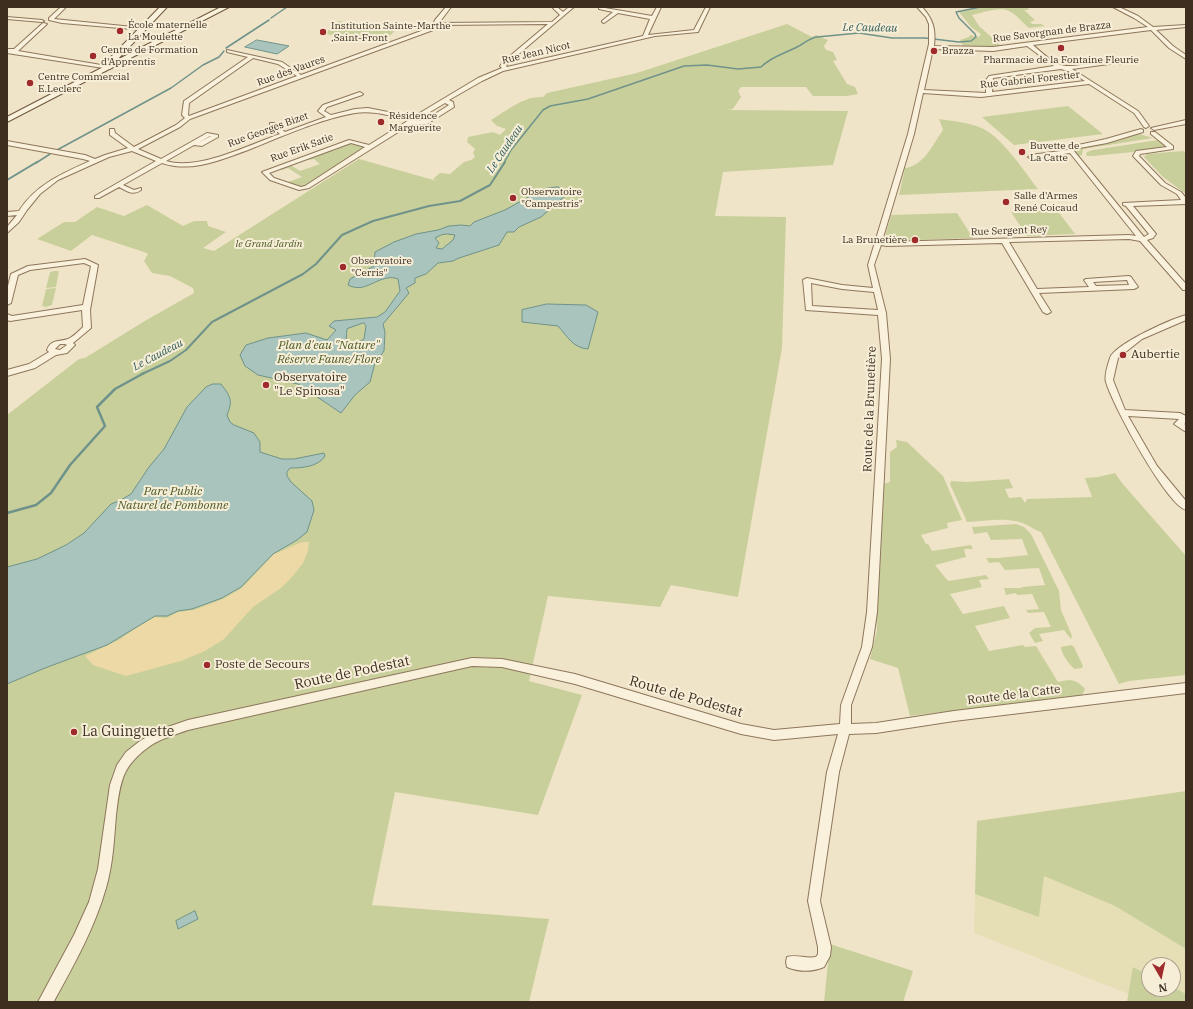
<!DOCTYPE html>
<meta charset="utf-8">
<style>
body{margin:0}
#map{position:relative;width:1193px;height:1009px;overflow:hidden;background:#f0e4c8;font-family:"IBM Plex Serif",serif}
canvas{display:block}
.frame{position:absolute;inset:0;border:8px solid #3d2e20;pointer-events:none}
.north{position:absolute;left:1141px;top:957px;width:40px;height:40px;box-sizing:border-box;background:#f7eed8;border:1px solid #ada18e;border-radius:50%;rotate:171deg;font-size:11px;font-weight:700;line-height:16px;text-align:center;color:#3d2e20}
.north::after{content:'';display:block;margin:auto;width:14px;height:18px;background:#9e2a2b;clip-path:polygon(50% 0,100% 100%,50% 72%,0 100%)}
</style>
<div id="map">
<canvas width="1193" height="1009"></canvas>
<div class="frame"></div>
<div class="north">N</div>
</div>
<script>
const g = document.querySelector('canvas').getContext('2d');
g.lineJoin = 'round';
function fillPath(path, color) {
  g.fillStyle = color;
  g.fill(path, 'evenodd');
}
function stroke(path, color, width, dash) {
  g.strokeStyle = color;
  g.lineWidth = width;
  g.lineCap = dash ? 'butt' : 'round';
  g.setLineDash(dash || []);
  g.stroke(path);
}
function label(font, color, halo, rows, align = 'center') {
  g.font = font + ' "IBM Plex Serif",serif';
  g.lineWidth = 4;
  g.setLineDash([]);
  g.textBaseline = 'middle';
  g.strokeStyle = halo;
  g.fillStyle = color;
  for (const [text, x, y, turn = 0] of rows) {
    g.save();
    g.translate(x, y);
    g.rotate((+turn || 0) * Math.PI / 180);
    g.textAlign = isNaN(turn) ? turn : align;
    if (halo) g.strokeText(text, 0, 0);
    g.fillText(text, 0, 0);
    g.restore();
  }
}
fillPath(new Path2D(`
 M1044,876L1115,906L1186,949V994L1173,987V965H1149V975L1134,967L1129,994L974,933L975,894L1039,917Z`), '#e6deb5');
fillPath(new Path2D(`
 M986,7H1027L1029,10H1024L1035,20L1030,22L1032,24H1041L1045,26L1029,28C1023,23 1016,14 1009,11C1000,6 982,13 972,15L979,26L1001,46L990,47L963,46L960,40L969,37L970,35L979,37L981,34L971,27L959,12Z
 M338,21L397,29L384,41L325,34Z
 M787,24L812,37L816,35L828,40L824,46L826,50L833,52L837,60L833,61L847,84L855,87L858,94L847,96H813L806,87H741L738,91L741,97L733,109L727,110L848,111L833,165L723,172L715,216L786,217L782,348L738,597L671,585L660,607L548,596L529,681L582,695L538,815L395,792L372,905L549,919L529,1002H7V415L79,359L85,358L143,322L194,293L193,288L170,276L152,273L144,261L148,254L144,252L92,235L71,251L37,239L64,222H75L97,207L124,216L147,205L183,226L194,221H207L208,226L226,232L203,248L214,251L359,159L437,181L433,179L440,173L450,174L464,162L471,160L475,157L473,153L475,149L467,142L468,137L493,132L500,135L506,129L497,126L491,120C508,110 523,96 543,97L547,93L637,73Z
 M1068,106L1103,134L1014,145L982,117Z
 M939,119C952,121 966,122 979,127C1000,134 1024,171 1038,189L899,195L905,168C924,166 933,144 943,130Z
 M1139,134L1153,138L1083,149L1082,155L1078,156L1075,151L1080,147L1113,142Z
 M1158,140L1167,146L1166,147L1139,150L1133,152L1093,156H1087L1086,154L1087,152L1093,150Z
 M351,142L367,147L306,186L299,187L288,182L302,177L288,168L282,170L279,168L289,164L300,171L320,164L314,159L310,160L307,158L330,149L333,151Z
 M1183,151L1186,153V194L1163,177L1144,157L1147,154Z
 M1057,210L1075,234L1027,236L1011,212Z
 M957,213L973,238L891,241L885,237L891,215Z
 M54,271H59L56,287L46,288L50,272Z
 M56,288L52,305L46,307L42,306L46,289Z
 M896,440L907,442L943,476L962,520L947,523L948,528L921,535L926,544H928L932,551L971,545L973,549H964L966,557L935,565L948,581L986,575L989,579L979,580L982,587L950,594L963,614L1004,606L1010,618L975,626L989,651L1023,645L1025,647L1036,646L1058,682C1071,679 1076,679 1085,689L1082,695L910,716L898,668L870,659L877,630L876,614L883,484L890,482V452L897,447Z
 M1115,473L1122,483L1186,556V675L1129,681L1119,684L1041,532C1032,529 1025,522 1015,521C1001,518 982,521 967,522L950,484L951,481L967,482L1009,479L1013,488L1005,489L1009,498L1021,497L1025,503L1027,499L1092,497L1085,478L1098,477Z
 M1016,524L1024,527L1031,534L1059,591L1061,610L1072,636L1071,639L1064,630L1039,634L1043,641L1035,643L1029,633L1035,628L1051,627L1044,612L1028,613L1026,610L1039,609L1032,594L1017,595L1016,593L1006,595L1004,588H1022V587L1045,585L1039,568L1005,570L999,562L989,563L986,558H998L1028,555L1022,539L991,540L987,532L974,534L972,527Z
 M1071,645L1074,647L1083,666L1082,668L1075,669C1070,666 1061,653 1061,647Z
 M1186,791V949L1115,906L1044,876L1039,917L975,894L977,821Z
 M830,944L913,971L904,999L905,1002H824Z
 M1133,967L1149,975V989H1173V987L1186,994V1002H1127Z`), '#c9cf9b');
fillPath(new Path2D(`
 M302,542H309L308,551L303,563L292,577L281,588L253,607L224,639L205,651L181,661L126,676L93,665L85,656L119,640L136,628L155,617L167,618L178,612L194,610L223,599L242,588L274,554Z`), '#ecd9a5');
const water = new Path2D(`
 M257,40L289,46L277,54L245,47Z
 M558,187L564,190L566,195L541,217L519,227L514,232H507L499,245L459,258L453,261L438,263L426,274L415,278V283L406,288L409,293L383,324L385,332L384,351L375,363L370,382L355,395L341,413L298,384L258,375L245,366L240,355L246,345L268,338L306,333L327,340L336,330L329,326L334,321L377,317L385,312L400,291L398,279C395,278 391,277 388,278C373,280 364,293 348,285L350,279L374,266L375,252L394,242L416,234L438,230L449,226L461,225L470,226L474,222L505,210L543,189ZM447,234L455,235L453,240L442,249L436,248L439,243L435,238L441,235ZM364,323L366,326L364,339C358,343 352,344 346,341L347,329Z
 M547,304L586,305L598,312L588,349C573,348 567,336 558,326L522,322V310Z
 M213,384H221C231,397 233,401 227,415L230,422L234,425L254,433L260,442V452L282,459H294L324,453L325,456C318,467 302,468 290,468L287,472V476L291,482L312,501L314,510L307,532L297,540L273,554L241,587L222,598L192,609L178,611L167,616H155L107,645L45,668L7,684V567L37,559L66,545L84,533L111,504L121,500L131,494L149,467L164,449L187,407L206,387Z
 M195,911L198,919L178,929L176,921Z`);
fillPath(water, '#a9c4bc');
stroke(water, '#6f938a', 1);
stroke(new Path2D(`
 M271,18L287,7
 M226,48L269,20
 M57,150L171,88L203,65L219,57L224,51
 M36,163L50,154
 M504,163L511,150L543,110L550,106L588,99L684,66L707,65L738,69L761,67C772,56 784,54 797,47C804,44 809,38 817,37L859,33L892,38H925L959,42L971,41L976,37L975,34L959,18L956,12L981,7`), '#6f938a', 1.5);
stroke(new Path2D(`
 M7,180L37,162
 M142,374L170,361L186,350L212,322L303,274L316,264L342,235L373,221L429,206L460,201L490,185L505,162`), '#6f938a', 2);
stroke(new Path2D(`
 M7,513L36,505L51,493L70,465L105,426L97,407L115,389L144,373`), '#6f938a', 2.5);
const street = new Path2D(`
 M61,7H66L54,19L143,28L145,29L143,30L62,23L49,20V18Z
 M446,7H451L439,23L552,22L560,15L552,7H557L563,12L569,7H574L508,63L506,66L507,67L643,36L650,19L618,13L604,23L602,22V21L613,12L599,9V7L652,16L657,7H661L648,35L694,30L706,7H710L698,32L655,36L503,71L482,81L449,100L453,102L454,107L427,124H411L309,188L299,190L270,180L262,172L349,140L369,145L409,120C391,116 373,110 355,113C320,119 281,137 248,150C220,160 192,173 162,163L123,185L134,190L141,188V190C133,196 127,191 119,187L99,198H95V196L156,161L132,151L109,157L58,180L40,194L27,210L19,222L7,233V227L17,215L7,216V212L19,211C35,185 63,173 90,161L83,159L7,145V141L85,155L95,159L105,155L128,148L110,135V129H114L115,133L134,147L176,125L185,118L182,115L184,101L248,57L227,52V50L282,62L301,75L432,27L435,20ZM548,24L504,61L500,66L502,68L478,78L413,117L368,108L355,109L331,115L324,111L327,107L362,95L363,94L360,92L323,105L318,111L326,117L285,132L274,123H270V125L280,134C248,145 199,171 166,161L194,145L202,146L218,137V135L207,133L161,159L138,149L180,127L190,119L436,29L438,25ZM253,58L278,64L297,76L189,116L188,115L189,103ZM445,103L449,105L424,121H415ZM210,136H211L198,143ZM351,143L365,147L305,186L301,187L274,178L269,173Z
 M917,7H922C933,19 936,29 934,46L993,47L1148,27L1134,18L1113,7H1119L1138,16L1153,27L1186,25V27L1156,30L1173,46L1186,55V59L1169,48L1151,30L1033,45C1040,51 1049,60 1058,64C1072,71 1109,57 1130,61V63L1128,64L1116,63L1072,69L1138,111L1149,126L1146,128L1144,127L1134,113L1089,84L981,97L923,93L914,134L882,241L887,242L1129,235L1136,236L1070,153L1031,159L1028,157L1031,155L1068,150L1069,147L1106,139L1141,129L1143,130V132L1107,143L1074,149V151L1144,237L1149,234L1126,206L1123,205V203L1181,200L1177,194L1161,185L1133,156L1136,151L1167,147L1151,134V132H1155L1173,146V149L1140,154L1139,156L1165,183L1181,192L1186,198V204L1133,206L1156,234L1153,238L1147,240L1186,284V290H1183L1140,241L1129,239L1009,242L1037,289L1089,287L1084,280L1086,279L1129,276L1131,277L1138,287L1134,289L1039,293L1051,312L1047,314L1043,312L1002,243L887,246L881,245L874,265L886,313L890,359L877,612L872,647L851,705V724L876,723L954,711L1186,683V693L954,721L876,733L849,734L839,772L820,901L831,947L830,956L824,967C812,972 799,972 787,967L786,962L787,957C796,954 806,959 816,957L818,954V947L808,901L827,772L838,734L774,740L741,734L575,684L502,667L472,666L188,730C174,735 158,739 146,749C138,755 131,762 126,771C119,784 118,801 116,815C114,840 113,864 106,888C95,927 74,965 54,1001L53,1002H38L74,935L89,902L98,869L110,785L117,765L126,752L140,741L159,730L188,720L472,658L502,659L575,674L741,724L774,730L840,724L841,705L862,647L867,612L882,359L878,315L806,310L803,280L807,278L842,285L873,288L868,265L908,134L929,44V24L926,17ZM1027,46L1054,66L989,76L986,80V93L924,90L933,49L993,51ZM1061,69L1071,72L1085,81L992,92L993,78ZM1127,280L1129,285L1096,286L1093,282ZM811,283L842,289L874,292L878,310L812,306Z
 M7,17L42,20L44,21L42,22L7,19Z
 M43,23L47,24L18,51L113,67L110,69L7,53V49H14Z
 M1186,120V124L1154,130L1151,128Z
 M85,259L98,265L90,310L91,328L73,343L75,345L67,353L56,355L35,368L7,376V370L29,364L49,352L47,350C51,339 59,342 68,339C73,337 79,331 83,327L82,310L10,321L7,320V314L12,316L83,305L91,266L84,263L30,270L18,275L11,303L7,305V290L11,274L28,266ZM60,344H65L67,345L60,350L55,349Z
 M1186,315V320L1142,339L1118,358L1113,380L1125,410L1180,413L1186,416V423L1184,424L1186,425V432L1174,424L1179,419L1128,416L1157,466L1186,501V510C1166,504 1112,404 1106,382C1104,376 1108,364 1110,358C1115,344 1171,319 1186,315Z`);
const secondary = new Path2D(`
 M160,7H167L117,60L221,7H229L7,122V117L113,62H110V58Z`);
stroke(street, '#8d765c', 2);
stroke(secondary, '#6f573f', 2);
fillPath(street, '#faf1dc');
fillPath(secondary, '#faf1dc');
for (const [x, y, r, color] of [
 [120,31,4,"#9e2a2b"],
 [323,32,4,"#9e2a2b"],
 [1061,48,4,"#9e2a2b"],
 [934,51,4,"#9e2a2b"],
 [93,56,4,"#9e2a2b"],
 [30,83,4,"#9e2a2b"],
 [381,122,4,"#9e2a2b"],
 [1022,152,4,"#9e2a2b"],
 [513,198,4,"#9e2a2b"],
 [1006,202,4,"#9e2a2b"],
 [915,240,4,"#9e2a2b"],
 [343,267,4,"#9e2a2b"],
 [1123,355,4,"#9e2a2b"],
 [266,385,4,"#9e2a2b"],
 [207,665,4,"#9e2a2b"],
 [74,732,4,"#9e2a2b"]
]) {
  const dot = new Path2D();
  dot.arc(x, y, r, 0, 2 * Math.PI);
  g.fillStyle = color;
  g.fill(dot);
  stroke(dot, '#f7eed8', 1.5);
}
label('10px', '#3d2e20', '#f7eed8', [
 ["École maternelle",128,25],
 ["La Moulette",128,37],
 ["Institution Sainte-Marthe",331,26],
 [",Saint-Front",331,38],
 ["Centre de Formation",101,50],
 ["d'Apprentis",101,62],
 ["Brazza",942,51],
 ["Pharmacie de la Fontaine Fleurie",1061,60,"center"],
 ["Centre Commercial",38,77],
 ["E.Leclerc",38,89],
 ["Résidence",389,116],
 ["Marguerite",389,128],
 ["Buvette de",1030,146],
 ["La Catte",1030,158],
 ["Observatoire",521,192],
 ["\"Campestris\"",521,204],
 ["Salle d'Armes",1014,196],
 ["René Coicaud",1014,208],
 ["La Brunetière",907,240,"right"],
 ["Observatoire",351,261],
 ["\"Cerris\"",351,273]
], 'left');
label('10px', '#3d2e20', '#f7eed8', [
 ["Rue Savorgnan de Brazza",1052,32,-7],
 ["Rue Jean Nicot",536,53,-13],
 ["Rue des Vaures",291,71,-20],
 ["Rue Gabriel Forestier",1030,80,-6],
 ["Rue Georges Bizet",268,130,-20],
 ["Rue Erik Satie",302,148,-20],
 ["Rue Sergent Rey",1009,231,-2]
]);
label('italic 10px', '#4d5a26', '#f7eed8', [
 ["le Grand Jardin",269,244]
]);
label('italic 11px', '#2f5d5a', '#f7eed8', [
 ["Le Caudeau",870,28,1],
 ["Le Caudeau",505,149,-56],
 ["Le Caudeau",158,355,-28]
]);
label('italic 12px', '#4d5a26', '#f7eed8', [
 ["Plan d'eau \"Nature\"",329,346],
 ["Réserve Faune/Flore",329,360],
 ["Parc Public",173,492],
 ["Naturel de Pombonne",173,506]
]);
label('12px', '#3d2e20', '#f7eed8', [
 ["Aubertie",1131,355],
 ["Observatoire",274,378],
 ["\"Le Spinosa\"",274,392],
 ["Poste de Secours",215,665]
], 'left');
label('12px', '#3d2e20', '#f7eed8', [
 ["Route de la Brunetière",870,409,-88],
 ["Route de la Catte",1014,695,-7]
]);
label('14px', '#3d2e20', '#f7eed8', [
 ["Route de Podestat",352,673,-12],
 ["Route de Podestat",686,697,16]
]);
label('14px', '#3d2e20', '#f7eed8', [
 ["La Guinguette",82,732]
], 'left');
</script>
